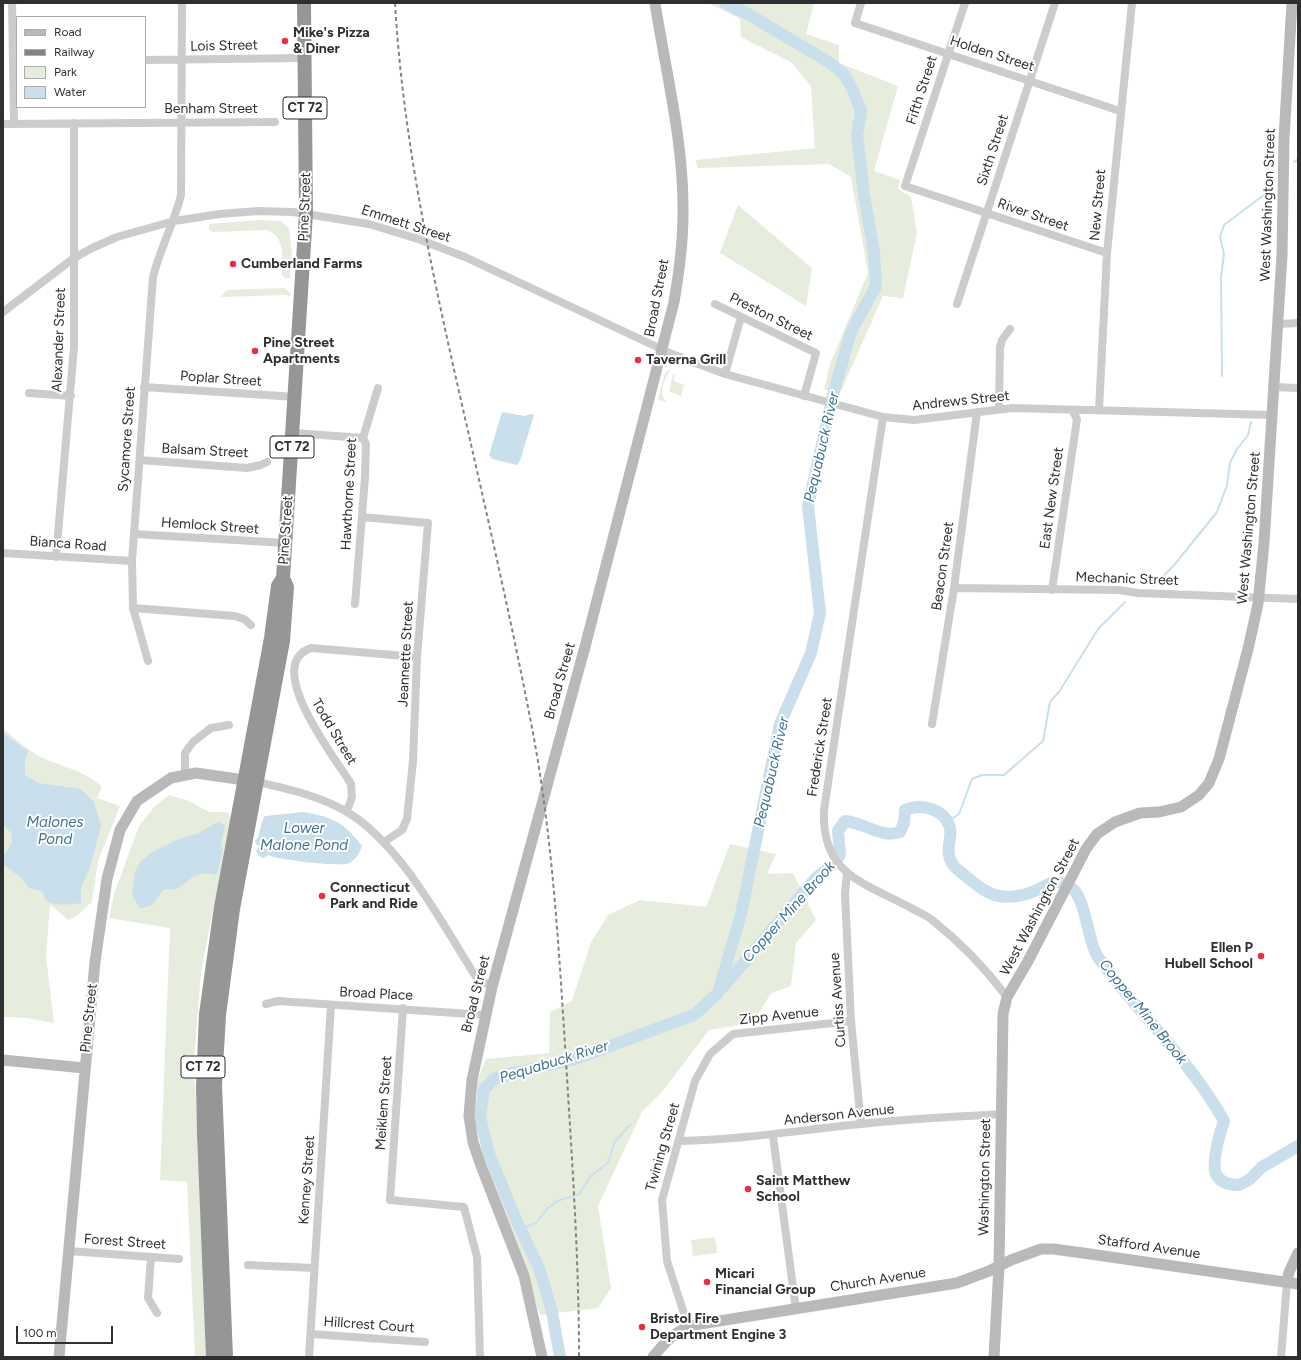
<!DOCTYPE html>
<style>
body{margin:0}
#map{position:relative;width:1301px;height:1360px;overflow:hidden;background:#fff;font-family:Figtree,sans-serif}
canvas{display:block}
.frame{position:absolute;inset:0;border:4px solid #2f2f2f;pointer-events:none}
.legend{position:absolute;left:16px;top:16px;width:130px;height:92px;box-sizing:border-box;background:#fff;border:1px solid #acacac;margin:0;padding:5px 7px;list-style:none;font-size:12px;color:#2f2f2f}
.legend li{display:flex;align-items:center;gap:8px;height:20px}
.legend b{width:20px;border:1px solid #acacac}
.scale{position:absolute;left:16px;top:1326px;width:97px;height:18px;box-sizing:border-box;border:2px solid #2f2f2f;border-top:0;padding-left:5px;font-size:12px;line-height:14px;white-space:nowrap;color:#2f2f2f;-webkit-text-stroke:3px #fff;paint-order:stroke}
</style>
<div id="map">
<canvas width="1301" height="1360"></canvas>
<div class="frame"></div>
<ul class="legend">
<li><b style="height:5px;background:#b9b9b9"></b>Road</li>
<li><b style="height:5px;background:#848484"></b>Railway</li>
<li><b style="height:11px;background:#e6eddd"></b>Park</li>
<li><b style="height:11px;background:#c9dfec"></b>Water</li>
</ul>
<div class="scale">100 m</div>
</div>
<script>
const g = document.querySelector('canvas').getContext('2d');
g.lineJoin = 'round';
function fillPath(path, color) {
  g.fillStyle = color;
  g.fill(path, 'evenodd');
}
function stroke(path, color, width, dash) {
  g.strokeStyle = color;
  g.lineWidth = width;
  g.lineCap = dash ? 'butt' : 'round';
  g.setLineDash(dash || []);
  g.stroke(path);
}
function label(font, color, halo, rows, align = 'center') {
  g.font = font + ' Figtree,sans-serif';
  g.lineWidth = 4;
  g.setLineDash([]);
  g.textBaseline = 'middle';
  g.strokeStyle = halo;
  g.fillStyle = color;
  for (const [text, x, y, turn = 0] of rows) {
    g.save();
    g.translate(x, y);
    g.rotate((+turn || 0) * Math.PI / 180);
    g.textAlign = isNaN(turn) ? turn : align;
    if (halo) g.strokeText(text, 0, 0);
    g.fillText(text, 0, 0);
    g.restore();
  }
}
fillPath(new Path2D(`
 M709,3H814L806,34L839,45V63L898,86L874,171L900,180L898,189L911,197L917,233L903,298L883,296L841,391L824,390L830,364L868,273L851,177L829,164L698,168L695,160L815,148L811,86L791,62L741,37L740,19Z
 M738,205L812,268L806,306L720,253Z
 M260,220L281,221L289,228L292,254L290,278H285L282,275C282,258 286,234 265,230L213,232L209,230V224Z
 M285,288L290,293V296L286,295L221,297L226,290Z
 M672,368C667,372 660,391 663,397C663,398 667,402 668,403L658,399L665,373Z
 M675,374L674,381L684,385L681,396L669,391L673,375Z
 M3,729C15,738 27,750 41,757C62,767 84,770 102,787L97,798L120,806L98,861L92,902L75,917L68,920L50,904L46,956L54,1023L27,1018L3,1017Z
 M169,795L189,801L209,812H227L231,819L201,972L194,1060L207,1357H195L187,1182L160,1180L170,928L109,918L114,894L139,826L154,807Z
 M730,844L776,854L767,874L793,873L816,920L796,943L791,986L771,993L753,1023L709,1030L662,1092L642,1112L598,1206L611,1288L598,1308L540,1315L489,1172L476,1084L486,1059L549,1053L550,1012L572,1001L591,942L608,915L640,900L706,907Z
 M715,1237L717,1253L693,1256L691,1240Z`), '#e6eddd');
fillPath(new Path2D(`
 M502,412L525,416L531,414L534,415L520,461L517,465L492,459L489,455Z
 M3,733L28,751L25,762V775L38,783L81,789L94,802L101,826L89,871L81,887V903C74,904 52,907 47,901C45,899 44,895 43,892L29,888L20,877L3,864V857L12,842L11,833L3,824Z
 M304,812C332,817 344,822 362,846C359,854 355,862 346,864C334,866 279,860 268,855L264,858L259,856L256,851L259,846L256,844L255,841C262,834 259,824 265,816Z
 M220,822L225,826L221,846L223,850L217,874L215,875C188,867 187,894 164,889L152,905L140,909L132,895L135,872L140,862L152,852L181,838L197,834L214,824Z`), '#c9dfec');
stroke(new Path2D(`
 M1294,162L1298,159
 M1222,376L1221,277L1224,254L1220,237L1224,225L1269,191
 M1154,586L1175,564L1217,512L1227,485L1230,463L1237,449L1248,435L1251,422
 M947,822L959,814L972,779L982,775H1004L1043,741L1050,702L1059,692L1098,629L1125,602
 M520,1229L536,1223L547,1209L557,1201L579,1194L591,1176L608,1163L615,1141L631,1124`), '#c9dfec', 2);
stroke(new Path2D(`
 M723,987L816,878L835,863L840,854L838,831L845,821C863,822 882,839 900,832L904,823L905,810C922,803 945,809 950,828C952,837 947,846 949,855C950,863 956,869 963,874C973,882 986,894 999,896C1009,898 1023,896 1032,892C1048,886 1055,875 1073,889C1086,901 1088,943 1098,957C1138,1013 1190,1060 1224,1121C1220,1132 1210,1166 1217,1176C1222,1184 1231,1185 1239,1185L1249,1180L1262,1167L1298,1146
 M560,1357L552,1312L539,1268L518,1224L489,1154L480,1117L484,1089L494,1079L508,1074L572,1060L694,1015L718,993L741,914L780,724L811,653L820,613L808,506L834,391L851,332L876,286L874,253L864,195L857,135L861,111L852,88L843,73L827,61L748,14L725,3`), '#c9dfec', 12);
stroke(new Path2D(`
 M12,3L14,123
 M861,3L855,23L1120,111
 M965,3L905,186L1107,253
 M145,60L304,58
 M3,124L275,122
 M715,304L816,353L804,396
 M957,304L1055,3
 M3,312L74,258L92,248L117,237L174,221L220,214L258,211L293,212L369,224L418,239L465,257L672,354L725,374L883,417L914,420L1012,408L1273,415
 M1278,324L1298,323
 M725,374L741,317
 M144,387L296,397
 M1274,387L1298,388
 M29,393L71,396
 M999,409L1000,348L1002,340L1010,329
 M1099,410L1107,253L1132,3
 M883,417L824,810C821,874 863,882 911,908C918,912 926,915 932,920C960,942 986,969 1007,997
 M294,433L363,438
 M140,460L247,468L261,465L267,462
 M362,517L428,523L417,657L413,761L407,819L402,830L384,842
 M134,534L286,543
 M3,553L132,561
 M56,557L74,347V123
 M954,588L1119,590L1138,593L1298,599
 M1052,590L1077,419L1072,410
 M355,604L365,477L366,444L363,438L378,388
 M133,608L235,616L244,619L251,625
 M148,661L133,608L132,561L153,277C160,249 174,223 181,195L182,3
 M932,724L954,588L977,412
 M185,775V753L193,742L211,728L229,725
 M258,782C288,789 320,796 347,812C400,843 443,925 476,977L492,987
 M347,811L352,797L351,784C337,760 261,665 311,648L417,657
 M847,873L845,894L851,1021L861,1124
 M266,1004L278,1001L485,1015
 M403,1008L390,1200L464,1207L477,1257L480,1357
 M773,1136L796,1310
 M679,1141C741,1140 800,1130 861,1124C907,1119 954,1117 1001,1114
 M69,1251L179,1259
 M151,1257L148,1298L157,1313
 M248,1265L314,1268
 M688,1326L667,1261L662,1200L695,1081L710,1054L733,1034L851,1021
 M311,1334L425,1342
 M309,1357L331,1005
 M1281,1357L1287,1282`), '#ccc', 8);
stroke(new Path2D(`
 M3,1060L84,1068
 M1287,1282L1289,1272L1298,1253
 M59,1357L95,962L107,879L120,830L137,801L171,778L196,773L251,781
 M542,1357L524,1276L480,1163L473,1142L469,1116L472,1080L492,987L586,643L674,302C679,273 683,244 683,214C684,143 666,73 655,3
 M653,1357C664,1343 676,1330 694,1325L957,1283L989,1271L1011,1260L1041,1249H1053L1083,1253L1298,1284
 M994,1357L999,1266L1003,1014L1007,997L1027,963L1086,849L1097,834L1115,822L1140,813L1159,812L1181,807L1199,795L1209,783L1219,759L1248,649L1258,604L1264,543L1282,255L1284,138L1292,3`), '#b9b9b9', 11);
stroke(new Path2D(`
 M213,1357L204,1134L203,1086L206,1014L221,907L271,638L278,586L283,578L306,213L304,3
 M226,1357L215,1085L219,1015L233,909L283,641L287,587L283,578`), '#969696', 14);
stroke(new Path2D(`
 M395,3C402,123 425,239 451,356C479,481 509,607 533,733C553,841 559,951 566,1061C572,1160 579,1258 579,1357`), '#848484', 2, [4, 3]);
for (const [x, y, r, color] of [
 [285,41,4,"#e63140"],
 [233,264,4,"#e63140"],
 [255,351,4,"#e63140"],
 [638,360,4,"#e63140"],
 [322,896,4,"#e63140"],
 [1261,956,4,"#e63140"],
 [748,1189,4,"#e63140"],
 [707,1282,4,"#e63140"],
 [642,1327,4,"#e63140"]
]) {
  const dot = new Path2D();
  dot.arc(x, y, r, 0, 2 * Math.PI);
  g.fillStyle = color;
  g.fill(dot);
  stroke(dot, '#fff', 1.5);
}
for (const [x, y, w] of [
 [305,108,44],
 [292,447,44],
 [203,1067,44]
]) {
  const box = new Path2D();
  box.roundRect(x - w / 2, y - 11, w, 22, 3);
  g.fillStyle = '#fff';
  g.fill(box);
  stroke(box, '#2f2f2f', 1);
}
label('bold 13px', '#2f2f2f', null, [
 ["CT 72",305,108],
 ["CT 72",292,447],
 ["CT 72",203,1067]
]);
label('bold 14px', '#2f2f2f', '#fff', [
 ["Mike's Pizza",293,33],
 ["& Diner",293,49],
 ["Cumberland Farms",241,264],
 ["Pine Street",263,343],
 ["Apartments",263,359],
 ["Taverna Grill",646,360],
 ["Connecticut",330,888],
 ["Park and Ride",330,904],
 ["Ellen P",1253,948,"right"],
 ["Hubell School",1253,964,"right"],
 ["Saint Matthew",756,1181],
 ["School",756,1197],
 ["Micari",715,1274],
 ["Financial Group",715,1290],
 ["Bristol Fire",650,1319],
 ["Department Engine 3",650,1335]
], 'left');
label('14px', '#2f2f2f', '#fff', [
 ["Lois Street",224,46,-1],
 ["Holden Street",992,54,18],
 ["Fifth Street",922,90,-72],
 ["Benham Street",211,109],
 ["Sixth Street",993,150,-72],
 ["New Street",1098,205,-85],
 ["West Washington Street",1268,205,-88],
 ["Pine Street",305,207,-88],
 ["River Street",1033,215,19],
 ["Emmett Street",406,224,18],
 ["Broad Street",657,298,-79],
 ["Preston Street",771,317,26],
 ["Alexander Street",59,340,-88],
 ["Poplar Street",221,379,4],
 ["Andrews Street",961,401,-6],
 ["Sycamore Street",127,439,-86],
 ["Balsam Street",205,451,3],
 ["Hawthorne Street",349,494,-87],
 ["East New Street",1052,498,-82],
 ["Hemlock Street",210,526,4],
 ["West Washington Street",1249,528,-85],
 ["Pine Street",286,530,-86],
 ["Bianca Road",68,544,4],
 ["Beacon Street",943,566,-82],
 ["Mechanic Street",1127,579,2],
 ["Jeannette Street",406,654,-87],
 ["Broad Street",560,681,-74],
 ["Todd Street",334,732,59],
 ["Frederick Street",820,747,-81],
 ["West Washington Street",1040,907,-62],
 ["Broad Place",376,994,3],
 ["Broad Street",476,994,-76],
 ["Curtiss Avenue",838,1000,-94],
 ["Zipp Avenue",779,1016,-6],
 ["Pine Street",89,1018,-84],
 ["Meiklem Street",384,1103,-86],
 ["Anderson Avenue",839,1115,-6],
 ["Twining Street",663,1147,-74],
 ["Washington Street",985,1177,-89],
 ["Kenney Street",307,1180,-86],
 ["Forest Street",125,1242,4],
 ["Stafford Avenue",1149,1247,8],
 ["Church Avenue",878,1280,-9],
 ["Hillcrest Court",369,1325,4]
]);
label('italic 15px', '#3c7292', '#fff', [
 ["Pequabuck River",822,447,-77],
 ["Pequabuck River",772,772,-77],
 ["Malones",55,823],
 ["Pond",55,840],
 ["Lower",304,829],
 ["Malone Pond",304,846],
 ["Copper Mine Brook",789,912,-48],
 ["Copper Mine Brook",1143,1012,51],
 ["Pequabuck River",554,1062,-17]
]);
</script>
